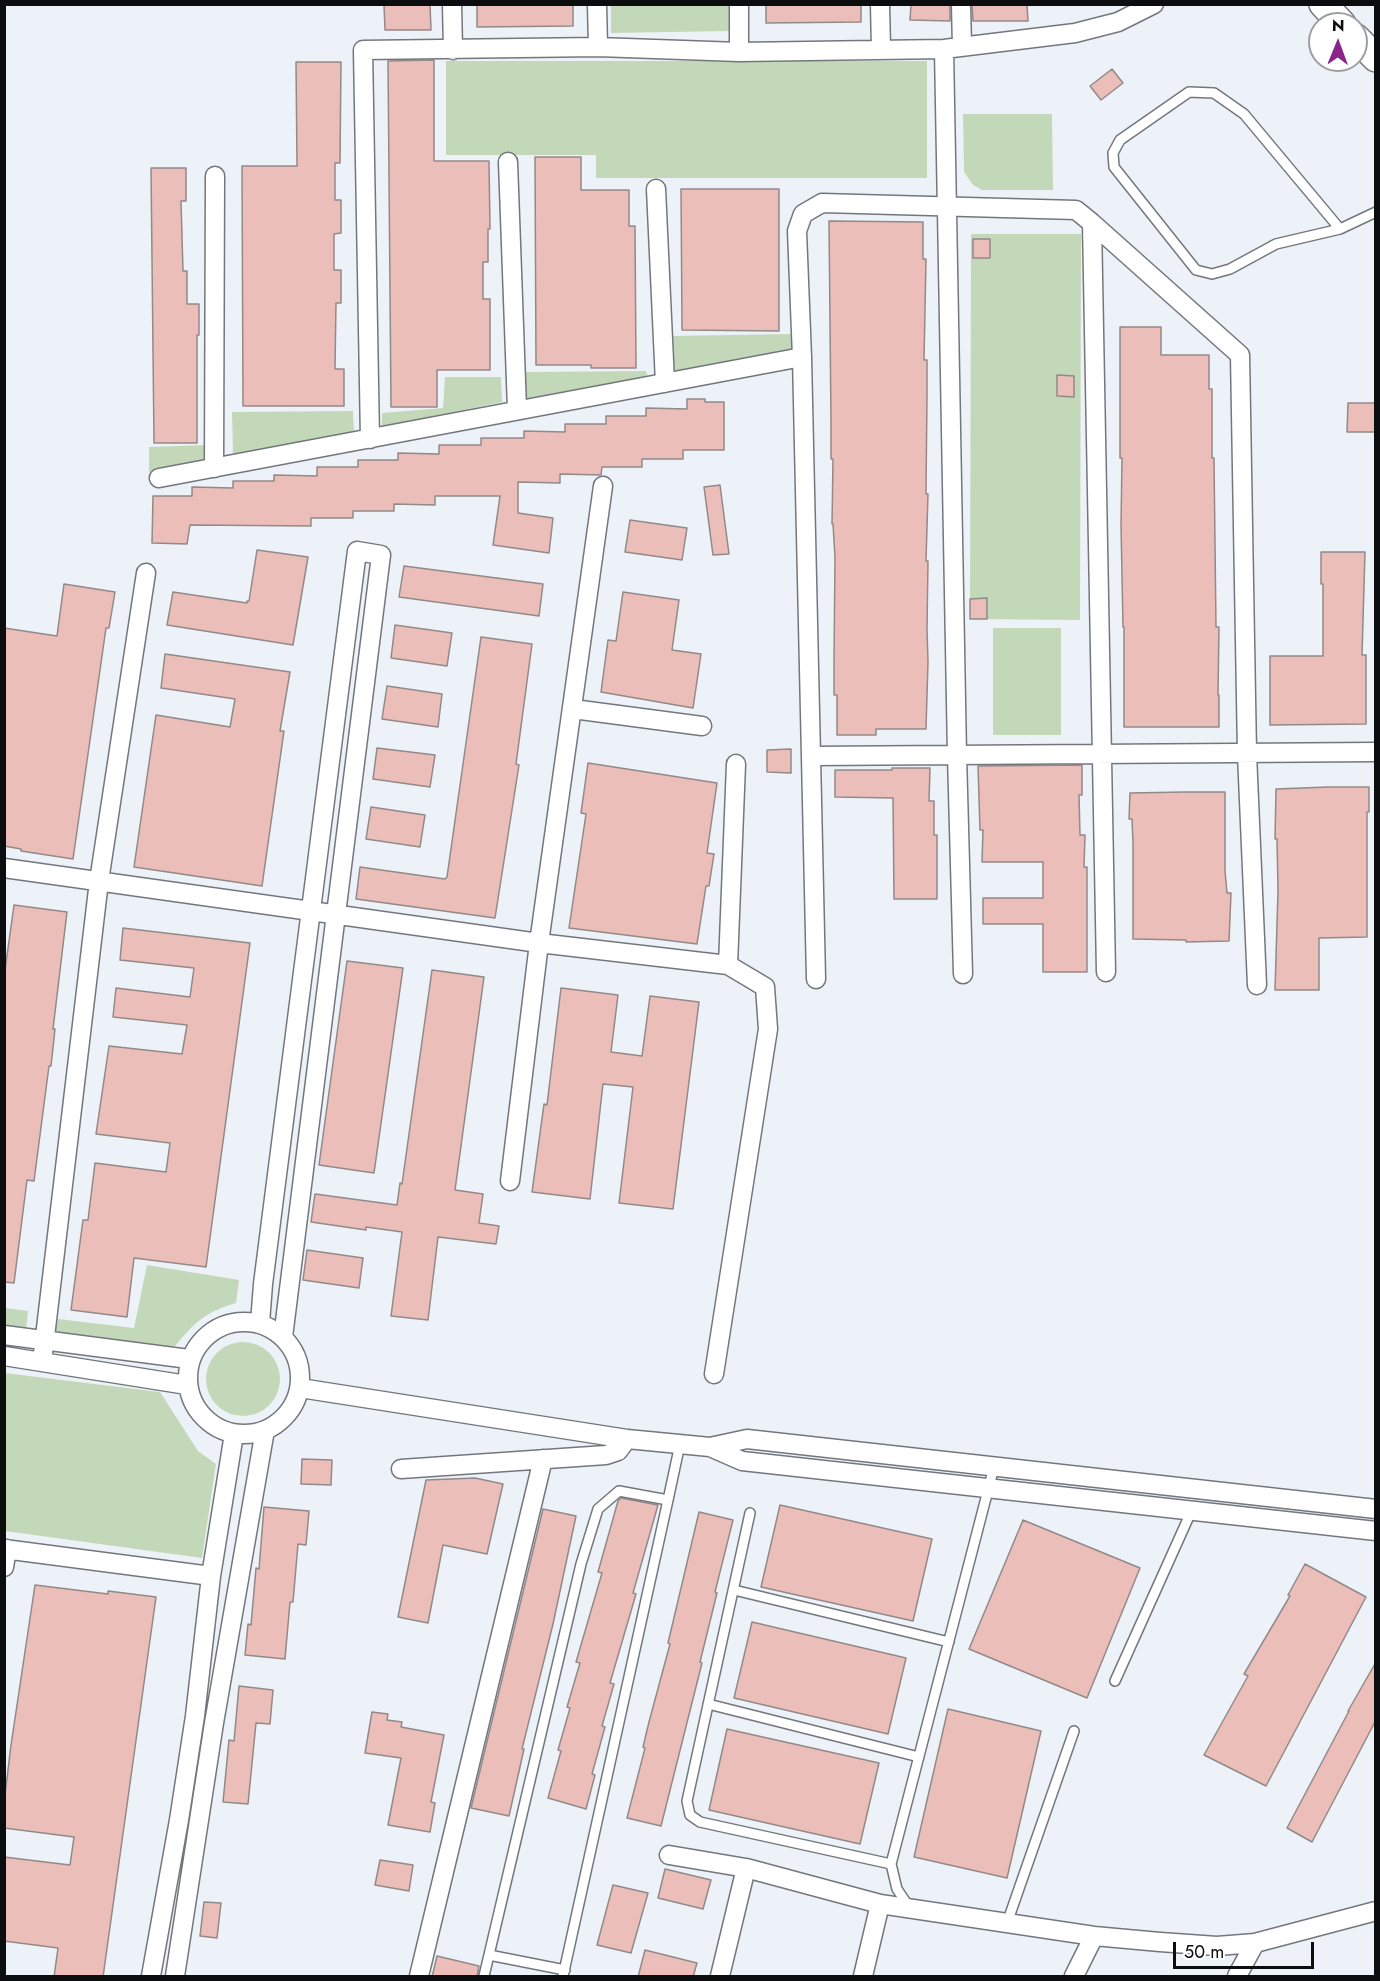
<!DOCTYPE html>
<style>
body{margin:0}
#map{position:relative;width:1380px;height:1981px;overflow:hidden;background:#edf2f9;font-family:Jost,sans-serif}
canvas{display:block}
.frame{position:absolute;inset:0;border:6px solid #0b0d0f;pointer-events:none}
.north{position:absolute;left:1308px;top:12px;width:60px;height:60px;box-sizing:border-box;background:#fff;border:2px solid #9d9e9f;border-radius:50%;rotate:1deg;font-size:16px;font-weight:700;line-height:24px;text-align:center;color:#0b0d0f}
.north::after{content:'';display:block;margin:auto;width:21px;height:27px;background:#89248b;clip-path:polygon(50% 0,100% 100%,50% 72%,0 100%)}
.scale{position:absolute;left:1173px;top:1942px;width:141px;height:27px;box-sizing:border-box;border:3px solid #0b0d0f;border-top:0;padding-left:8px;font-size:18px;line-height:21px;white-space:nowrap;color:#0b0d0f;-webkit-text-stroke:4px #fff;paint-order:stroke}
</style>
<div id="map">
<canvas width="1380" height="1981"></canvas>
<div class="frame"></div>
<div class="north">N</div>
<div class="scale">50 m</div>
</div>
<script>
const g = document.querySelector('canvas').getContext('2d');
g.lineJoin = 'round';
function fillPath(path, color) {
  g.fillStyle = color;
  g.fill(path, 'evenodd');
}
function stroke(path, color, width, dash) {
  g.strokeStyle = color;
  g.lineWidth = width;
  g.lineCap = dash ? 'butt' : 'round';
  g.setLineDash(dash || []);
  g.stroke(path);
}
fillPath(new Path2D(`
 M611,5H729V31L611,33Z
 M446,61H927V178H596V155H446Z
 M963,114H1052L1053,190H982L973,185L964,172Z
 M971,234H1081L1080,620L970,619Z
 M791,334L793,349L673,373L670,336Z
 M646,371L648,379L526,402V372Z
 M445,377H501L502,402L382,427V413L443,408Z
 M353,411L354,436L233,455L232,412Z
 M207,445L210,461L149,472V447Z
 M993,628H1061V735H993Z
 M147,1265L239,1280L236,1303C200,1314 194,1324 170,1352L54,1335L58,1319L134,1328Z
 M5,1308L28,1311L26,1330L5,1327Z
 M206 1379a37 37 0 1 1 74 0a37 37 0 1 1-74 0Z
 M5,1373L160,1392L198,1451L216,1464L202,1558L5,1531Z`), '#c3d8b9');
const building = new Path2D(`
 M384,4H430L431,30H385Z
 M477,4H573V26L477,27Z
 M766,4H861V22L766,23Z
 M911,4H950V21L910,20Z
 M1027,4L1028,21H973L972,5Z
 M434,60V161H489L490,229H488V262H483V299H490V370H437V407H391L388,61Z
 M296,62H341L340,163H335V200H341V233L334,234V270H341V303H336L335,369H344V406H243L242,166H297Z
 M1112,69L1123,83L1101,100L1090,86Z
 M535,157H581V190H629V226H635L636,368H591V365H536Z
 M151,168H186V201H181L183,271H187V304H199V335H197V443H154Z
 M681,189H779V331L682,330Z
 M829,221L923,222V259H926L924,360H927V394L926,494H928L926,561H928L927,629L928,662L926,729H876V735H837V695H834V662L835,557L833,524H832L833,459H831V423Z
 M973,239H990V258H973Z
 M1120,327H1161V355H1209V389H1212V458H1214L1216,627H1219L1218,695H1219V727H1124V627H1123L1121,525L1122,458H1120Z
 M1057,375L1074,376V397L1057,396Z
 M687,399H705V402H724V450H683V459H642V467H602L601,475L560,474V483L518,482V513L553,518L549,553L493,545L500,496H435V505L394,504V511H353V518H311V526L190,525L187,544L152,543L153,496H192V487L233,488V481H274V475L317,476V467H358V460H398V453L439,454V445H481V438H524V431L565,432V424H606V416H646V408L687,409Z
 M1348,403H1376V432H1347Z
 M720,485L729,554L713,555L704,487Z
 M630,520L687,528L682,560L625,552Z
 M257,550L308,557L293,645L167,625L173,592L247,603V601H249Z
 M1321,552H1365L1362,655H1366V724L1270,725V656H1323V584H1321Z
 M404,566L543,584L539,616L399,597Z
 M64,584L115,592L109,628H106L73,859L21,851V849L4,846V628L57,636Z
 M623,592L679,600L672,650L701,654L693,708L601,692L608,640L616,641Z
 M987,598V619H970V599Z
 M395,625L452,633L447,666L391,658Z
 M481,637L532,644L516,764L519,765L495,918L356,899L360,867L445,879L447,877Z
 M165,654L290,672L280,731H284L262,886L134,867L156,715L230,727L235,699L161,688Z
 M387,686L442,694L438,727L382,719Z
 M377,748L435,755L430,787L373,779Z
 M791,749V773L767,772V750Z
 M588,763L717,783L707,853L714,854L709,886H706L697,944L569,928L586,814L581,813Z
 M1082,765V795H1079L1080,835H1085L1084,867H1087V972H1043V924H983V898H1043V862H982L983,830H980L978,766Z
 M892,768H930L929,801H934V835H937V899H894L893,798L835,797V770H892Z
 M1328,787H1369V812H1367V937L1319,938V990H1275L1278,891L1277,839H1275L1276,789Z
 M1184,792H1225V871L1227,893H1231L1229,941L1186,942V940L1133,939V843L1132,819H1129L1130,793Z
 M371,807L425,815L420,847L366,839Z
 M14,905L67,912L53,1029H55L51,1066H49L34,1181L27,1180L14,1283L4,1282V977Z
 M123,928L250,943L206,1267L134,1258L127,1317L71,1310L83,1220H88L95,1163L166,1172L170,1143L96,1134L109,1046L182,1054L187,1025L113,1017L116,988L190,997L194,968L120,960Z
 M347,961L403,968L374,1173L319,1165Z
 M432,970L484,977L455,1190L483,1194L479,1223L499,1226L496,1244L438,1237L428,1320L391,1316L402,1232L366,1227V1230L311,1222L315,1194L397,1205L400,1183L402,1184Z
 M561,988L618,995L611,1052L642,1056L650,996L699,1002L673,1209L619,1203L633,1087L603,1084L590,1199L532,1192L544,1104L547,1105Z
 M307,1250L363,1258L359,1288L303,1280Z
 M302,1459L332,1460L331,1485L301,1484Z
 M475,1478L503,1484L487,1554L443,1545L428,1623L398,1617L426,1480Z
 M621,1498L658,1505L633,1593L636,1594L610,1683L614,1684L602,1726L605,1727L592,1774L595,1775L586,1809L548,1798L561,1751L558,1750L570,1708L567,1707L580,1663L576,1662L602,1573L598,1572L618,1501Z
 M780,1505L932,1539L913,1621L761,1587Z
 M264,1507L309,1511L306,1545L298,1544L293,1602H290L285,1659L245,1655L248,1624L251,1625L256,1568L259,1569Z
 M543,1509L576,1516L553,1624L522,1749H524L509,1816L471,1808Z
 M699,1512L733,1520L715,1592L717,1593L700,1662L702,1663L661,1826L627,1818L645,1748L643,1747L649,1722L670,1644L668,1643Z
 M1023,1520L1140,1568L1087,1698L969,1649Z
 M1305,1564L1366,1597L1266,1786L1204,1755L1248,1676L1244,1674L1290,1596L1288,1595Z
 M35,1585L108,1594V1591L156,1597L103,1977H54L58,1948L4,1941V1857L70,1865L74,1837L4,1828V1803L11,1745Z
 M752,1622L906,1658L888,1734L734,1698Z
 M1376,1662V1720L1312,1842L1287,1828L1349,1711H1348Z
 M239,1686L273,1690L270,1724L256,1723L248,1804L223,1802L229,1740L234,1741Z
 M948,1709L1041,1731L1007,1878L914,1857Z
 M372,1712L388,1714L387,1720L402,1722L401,1727L444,1735L431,1802L435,1803L430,1832L388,1825L401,1758L365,1753Z
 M727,1729L879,1763L860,1844L709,1810Z
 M380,1860L413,1865L409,1891L375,1885Z
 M665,1869L711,1880L703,1909L658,1898Z
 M613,1885L648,1893L631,1953L597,1945Z
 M204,1902L221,1903L217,1938L200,1936Z
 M645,1950L697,1963L693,1977H638Z
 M437,1956L479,1966L477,1977H432Z`);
fillPath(building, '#ebbeb9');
stroke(building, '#928989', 1.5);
const service = new Path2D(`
 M1340,229L1244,114L1214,93L1189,92L1120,140L1113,153L1114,167L1196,270L1212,274L1230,269L1276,244L1340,229L1376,212
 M750,1513L687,1801L690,1815L700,1822L891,1864
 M734,1590L949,1642
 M1115,1681L1191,1512
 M708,1704L919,1757
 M909,1907L897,1889L891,1864L994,1467
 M1007,1923L1074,1731
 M489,1955L565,1970
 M484,1976L581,1564L598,1509L619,1491L668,1500L680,1444
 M563,1976L668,1500`);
const minor = new Path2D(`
 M452,4L453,50
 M597,4L598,47
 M739,4V52
 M880,4L881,49
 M961,4L962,47
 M944,49L957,755L963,974
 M508,162L517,409
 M656,189L665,383
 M1092,223L1106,972
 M370,439L363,50L598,47L739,52L944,49L1075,33L1118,22L1154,4
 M214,468L215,176
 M159,478L802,357
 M573,709L702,726
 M811,756L1376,752
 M4,868L539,943L728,965
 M816,979L802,357L797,231L803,214L822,203L1076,210L1092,223L1240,355L1247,754L1257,985
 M510,1181L539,943L603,486
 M188 1378a56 56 0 1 1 112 0a56 56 0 1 1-112 0Z
 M260,1323L263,1284L357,551L381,555L283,1337
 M4,1335L189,1359
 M4,1356L187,1385
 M42,1362L99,881L146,573
 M714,1374L768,1029L765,987L728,965L736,764
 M300,1388L627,1439L710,1447L742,1461C954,1483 1164,1509 1376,1531
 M710,1447L747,1439L1376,1509
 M401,1469L606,1455L618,1451L627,1439
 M4,1549L211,1576
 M4,1567L7,1549
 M669,1855L746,1868L880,1904L1094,1936L1160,1942L1217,1946L1255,1943L1376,1911
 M151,1976L179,1820L195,1716L211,1576L234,1434
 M175,1976L214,1723L265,1430
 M419,1976L543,1459
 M720,1976L746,1868
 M863,1976L880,1904
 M1074,1976L1094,1936
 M1237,1976L1255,1943`);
const secondary = new Path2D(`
 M1323,4L1342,24
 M1356,38L1376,58`);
stroke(service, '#73777d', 12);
stroke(minor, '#73777d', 21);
stroke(secondary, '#73777d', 30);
stroke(service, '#fff', 9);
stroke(minor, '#fff', 18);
stroke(secondary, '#fff', 27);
</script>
